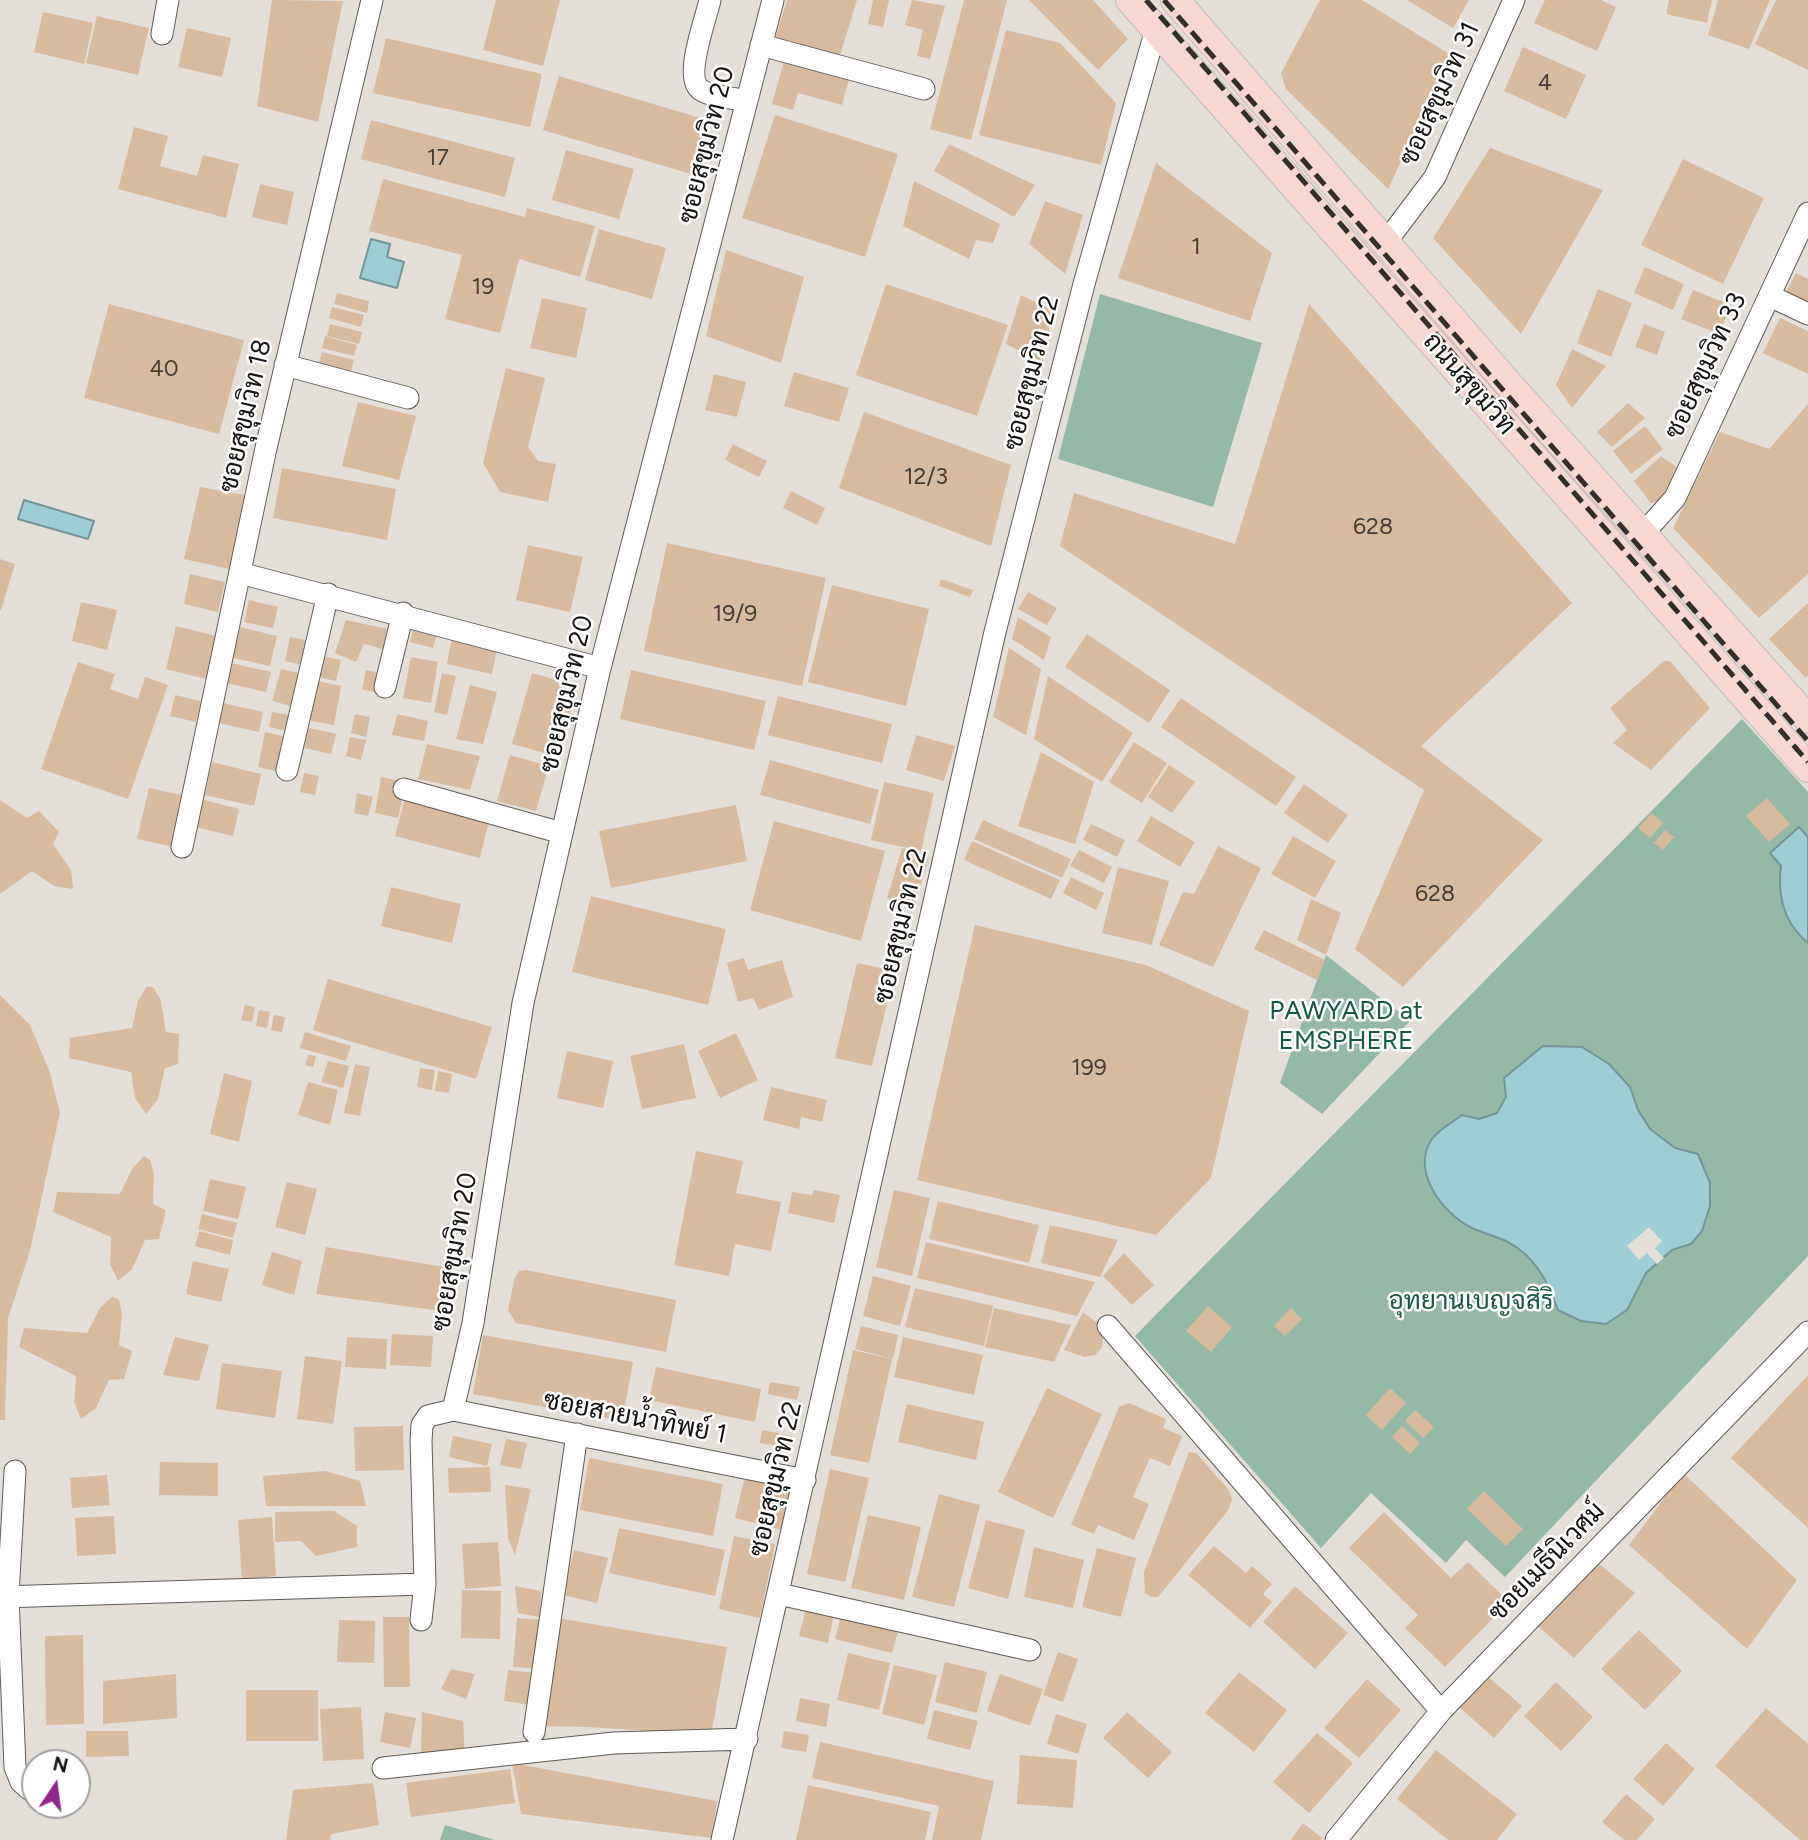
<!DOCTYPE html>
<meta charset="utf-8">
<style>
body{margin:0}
#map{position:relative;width:1808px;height:1840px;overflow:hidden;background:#e4ded9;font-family:Figtree,sans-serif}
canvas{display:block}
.north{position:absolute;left:21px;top:1749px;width:70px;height:70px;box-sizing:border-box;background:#fff;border:2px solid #a1a1a0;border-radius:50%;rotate:13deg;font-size:19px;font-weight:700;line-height:28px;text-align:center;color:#151311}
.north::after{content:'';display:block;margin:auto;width:24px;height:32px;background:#93288c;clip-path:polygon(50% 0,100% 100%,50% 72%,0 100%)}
</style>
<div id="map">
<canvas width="1808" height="1840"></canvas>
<div class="north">N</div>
</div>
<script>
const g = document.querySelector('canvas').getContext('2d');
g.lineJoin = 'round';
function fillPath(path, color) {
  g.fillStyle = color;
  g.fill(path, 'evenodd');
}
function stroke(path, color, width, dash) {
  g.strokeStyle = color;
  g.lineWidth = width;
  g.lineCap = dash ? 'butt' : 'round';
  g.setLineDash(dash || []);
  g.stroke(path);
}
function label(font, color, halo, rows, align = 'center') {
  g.font = font + ' Figtree,Sarabun,sans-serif';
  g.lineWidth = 5;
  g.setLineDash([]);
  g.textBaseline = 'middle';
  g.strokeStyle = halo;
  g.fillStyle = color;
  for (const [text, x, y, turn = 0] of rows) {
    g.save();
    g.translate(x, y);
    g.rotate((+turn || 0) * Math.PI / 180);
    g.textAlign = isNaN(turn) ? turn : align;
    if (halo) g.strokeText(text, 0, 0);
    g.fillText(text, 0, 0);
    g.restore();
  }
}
fillPath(new Path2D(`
 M1100,294L1262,343L1213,507L1058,459Z
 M1742,719L1808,792V1256L1505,1577L1466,1540L1446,1563L1371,1493L1321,1548L1135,1336Z
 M1326,955L1410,1021L1322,1114L1280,1083Z
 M445,1825L495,1840H440Z`), '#94b9a6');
const water = new Path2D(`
 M371,239L390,244L387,257L404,262L397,288L360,278Z
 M24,500L94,521L88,539L18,519Z
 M1799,827L1808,837V943C1784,923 1777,896 1781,866L1770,853Z
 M1543,1046L1582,1047L1609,1064L1630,1087L1638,1110L1650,1129L1675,1148L1698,1154L1710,1183V1206L1702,1231L1691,1244L1672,1250L1646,1273L1627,1310L1606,1324L1581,1321L1558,1310C1550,1288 1542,1270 1525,1254C1508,1238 1492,1237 1472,1228C1443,1214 1410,1171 1432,1139C1438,1130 1453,1122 1462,1115L1479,1119L1497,1113L1506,1097L1504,1078Z`);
fillPath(water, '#9dced3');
stroke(water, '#749699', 2);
fillPath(new Path2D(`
 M1649,1227L1662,1241L1655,1248L1664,1258L1657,1264L1647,1253L1639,1260L1627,1246Z`), '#e4ded9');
fillPath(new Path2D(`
 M272,0L343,1L318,122L257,106Z
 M496,0H560L543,66L483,50Z
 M787,0H857L840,55L775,40Z
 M873,0H889L883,27L868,24Z
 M912,0L945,6L930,59L917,56L923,30L905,25Z
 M964,0H1007L971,140L930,129Z
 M1029,0H1093L1128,39L1098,70Z
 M1320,0H1362L1451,55L1388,189L1286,89L1281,73Z
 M1407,0H1469L1453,28Z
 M1545,0H1601L1616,7L1597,51L1534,23Z
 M1669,0H1712L1707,23L1666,14Z
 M1718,0H1770L1749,49L1708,35Z
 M1776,0H1808V70L1755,44Z
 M43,12L93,23L84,64L34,52Z
 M97,16L149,28L138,75L86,63Z
 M187,28L231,38L222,77L178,67Z
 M1006,30L1060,43L1116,103L1101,165L979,135Z
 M386,38L542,74L530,127L373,93Z
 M1523,47L1586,75L1566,119L1504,91Z
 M784,61L849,79L842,105L798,93L793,110L772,104Z
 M559,76L707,120L691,174L543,130Z
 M775,115L898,154L865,257L742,218Z
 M371,120L515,158L505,197L361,159Z
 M134,127L168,136L160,166L197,176L203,155L239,164L226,218L118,189Z
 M949,144L1035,185L1014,217L934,171Z
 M1490,148L1603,190L1521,334L1433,238Z
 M566,150L634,169L619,219L552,200Z
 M1683,159L1764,198L1723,284L1641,245Z
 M1156,163L1272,253L1250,321L1118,278Z
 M383,179L525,217L527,208L595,226L580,277L519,259L500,333L445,319L462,255L369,231Z
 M914,181L1000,224L993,243L976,240L969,259L903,226Z
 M260,184L294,192L287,225L252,217Z
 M1045,201L1083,215L1065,274L1029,244Z
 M599,229L666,248L652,299L585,280Z
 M726,250L804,277L781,363L706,336Z
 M1645,267L1684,284L1673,310L1634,293Z
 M1796,273L1808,279V309L1784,296Z
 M886,284L1008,325L977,416L856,375Z
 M1598,289L1632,303L1611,357L1577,343Z
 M1693,290L1731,305L1719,334L1681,319Z
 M337,293L369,301L367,313L334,304Z
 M1021,295L1054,311L1040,361L1006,344Z
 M542,298L587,308L576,358L530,348Z
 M109,304L244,340L219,434L84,398Z
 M1309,304L1572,603L1421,746L1543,840L1403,987L1355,949L1424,790L1060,546L1074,493L1235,544Z
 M332,307L364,315L361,327L329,318Z
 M1780,318L1808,331V374L1763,353Z
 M330,324L362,332L359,344L327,336Z
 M1644,324L1665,332L1657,355L1635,347Z
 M325,336L357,345L354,356L322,348Z
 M1572,349L1606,366L1572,408L1556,385Z
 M322,352L354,360L351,372L319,363Z
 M506,368L545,378L528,447L538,461L556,464L548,502L500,492L483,463Z
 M794,372L849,388L839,422L784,406Z
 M714,374L746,382L737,417L705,410Z
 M358,402L416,416L399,480L342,466Z
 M1628,403L1645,418L1612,447L1597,432Z
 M1808,404V574L1759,618L1673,528L1720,432L1769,449Z
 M864,412L1011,465L991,546L839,488Z
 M1645,426L1663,449L1631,474L1613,451Z
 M733,444L767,461L759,477L725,460Z
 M1661,456L1676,467L1665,500L1651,503L1634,481Z
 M282,468L396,489L387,540L273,518Z
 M200,487L250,496L234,570L184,559Z
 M791,491L825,508L817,525L783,508Z
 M667,543L826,578L802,686L644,651Z
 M528,545L583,557L570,612L516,600Z
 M0,559L15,564L1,610H0Z
 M190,574L225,582L218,612L184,604Z
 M941,579L973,590L970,597L939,586Z
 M832,585L929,609L906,706L808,682Z
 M1028,592L1057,608L1047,625L1018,609Z
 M249,600L278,607L273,628L244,622Z
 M81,602L117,610L107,650L72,641Z
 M1808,603V676L1806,678L1769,639Z
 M1018,617L1051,637L1044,660L1012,639Z
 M346,620L392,630L393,652L364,644L356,662L335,653Z
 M415,624L438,630L433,648L410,642Z
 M176,626L216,636L206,679L166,669Z
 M240,627L277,636L270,666L233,658Z
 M1087,634L1170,690L1149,723L1065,667Z
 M452,636L497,648L492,674L447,664Z
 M290,637L311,641L305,666L285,661Z
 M1009,648L1041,669L1026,735L993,717Z
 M318,655L341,660L336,681L313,676Z
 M411,657L438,662L431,703L403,698Z
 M1664,661H1670L1710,708L1651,770L1613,743L1627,730L1610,708Z
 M78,662L115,674L110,689L138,699L145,677L168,685L128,799L41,769Z
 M227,662L271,672L266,692L222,682Z
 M281,669L307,675L298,708L272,701Z
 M366,670L381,673L377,693L362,689Z
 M631,670L766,701L754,750L620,719Z
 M442,673L456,676L447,715L434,712Z
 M532,673L578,686L559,757L512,744Z
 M1048,676L1133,733L1102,782L1034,739Z
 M313,680L341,686L334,725L306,720Z
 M470,685L497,692L483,744L456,739Z
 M175,695L201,701L196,722L170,716Z
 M778,696L892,724L882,763L768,735Z
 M1181,698L1296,777L1276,806L1161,727Z
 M219,702L263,712L259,732L214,722Z
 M272,712L295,716L291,732L269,727Z
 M355,714L370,717L366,737L351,733Z
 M397,714L428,721L424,741L392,735Z
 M309,728L336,734L331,754L304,748Z
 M265,732L291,738L283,773L258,767Z
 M916,735L955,746L944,781L906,770Z
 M350,737L366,740L361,760L346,756Z
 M1134,742L1167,763L1142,803L1109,782Z
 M427,744L480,756L470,790L418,779Z
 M1041,752L1094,782L1075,844L1018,826Z
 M510,755L549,766L536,811L497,801Z
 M770,760L879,790L870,824L760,795Z
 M212,762L261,774L254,806L205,795Z
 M1169,765L1195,782L1172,813L1148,797Z
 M304,773L319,776L315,795L300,792Z
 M381,777L406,782L398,818L375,813Z
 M884,782L934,793L921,851L871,840Z
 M1304,784L1348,815L1328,843L1284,813Z
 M149,788L186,796L174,847L137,839Z
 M357,793L373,797L368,816L354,813Z
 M406,795L490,817L480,858L395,836Z
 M197,798L239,809L233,836L191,826Z
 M1767,798L1790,824L1769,842L1746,816Z
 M0,800L27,818L39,811L59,832L53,844L71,870L73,889L54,886L32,871L0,894Z
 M736,805L747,861L611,888L599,831Z
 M1652,813L1663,823L1650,838L1638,828Z
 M1151,816L1195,842L1180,867L1137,841Z
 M983,820L1071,859L1062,878L974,839Z
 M774,821L885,851L861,941L750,910Z
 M1091,824L1125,840L1117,857L1083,840Z
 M1665,830L1674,837L1663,850L1654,843Z
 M1293,836L1336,861L1315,898L1271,874Z
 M972,841L1060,880L1051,899L964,860Z
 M1218,846L1261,868L1213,967L1159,945L1183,892L1194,894Z
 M902,848L929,857L914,907L887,899Z
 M1079,850L1112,867L1104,883L1070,866Z
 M1118,867L1169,881L1152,945L1102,933Z
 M1071,877L1104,893L1096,910L1063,893Z
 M391,887L461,904L452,943L381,926Z
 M591,896L726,929L708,1005L572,972Z
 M1311,899L1341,913L1326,955L1297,940Z
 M975,925L1146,965L1249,1011L1211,1178L1156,1235L917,1180Z
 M1264,930L1325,960L1317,980L1254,949Z
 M744,958L748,970L782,960L793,997L759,1010L753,998L738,1002L727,963Z
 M857,963L895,971L872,1066L835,1058Z
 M328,979L492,1027L476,1079L313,1030Z
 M147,986L154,988L161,1001L166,1032L179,1034L178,1064L165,1068L158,1099L146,1114L135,1098L131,1072L69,1058L70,1038L132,1028L138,1001Z
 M0,995L30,1025L49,1070L60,1113L30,1251L8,1318L5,1420H0Z
 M245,1005L255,1007L252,1022L241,1020Z
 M259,1010L270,1012L267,1028L256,1026Z
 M274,1015L285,1017L282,1032L271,1030Z
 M305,1032L351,1046L346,1061L300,1048Z
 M736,1033L758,1080L720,1098L698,1051Z
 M684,1044L696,1098L642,1109L630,1056Z
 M567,1051L613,1061L603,1108L557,1098Z
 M308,1055L316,1056L313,1067L305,1065Z
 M328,1061L349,1066L343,1088L321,1082Z
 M355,1064L370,1067L360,1116L344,1113Z
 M420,1068L435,1070L432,1090L417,1087Z
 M438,1071L452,1074L449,1093L435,1091Z
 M224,1073L252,1081L239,1142L210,1134Z
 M308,1082L338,1090L330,1125L298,1115Z
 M771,1087L827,1100L822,1122L801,1117L799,1129L763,1120Z
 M696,1151L743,1161L736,1193L781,1202L771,1251L735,1244L729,1276L674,1265Z
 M144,1156L150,1160L154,1174L153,1204L166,1210L159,1239L145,1240L132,1269L118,1281L110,1264L111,1237L53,1212L57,1192L120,1194L132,1169Z
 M210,1179L246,1187L238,1219L203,1211Z
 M287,1182L317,1189L305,1235L275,1227Z
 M814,1190L840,1195L834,1223L788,1213L792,1192L812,1195Z
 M894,1190L930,1198L912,1276L876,1267Z
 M938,1201L1039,1225L1029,1263L929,1239Z
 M202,1214L237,1223L233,1238L198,1229Z
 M1050,1225L1118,1240L1100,1277L1041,1263Z
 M199,1231L233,1240L230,1255L195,1246Z
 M926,1242L1095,1282L1077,1316L917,1278Z
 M326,1247L450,1268L440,1311L316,1294Z
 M272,1252L302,1261L294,1295L262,1285Z
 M1124,1253L1154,1285L1132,1305L1103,1276Z
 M193,1261L229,1269L221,1302L186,1294Z
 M526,1270L676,1300L666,1352L516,1323L508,1310L515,1277L519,1271Z
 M873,1276L911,1286L900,1326L863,1316Z
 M915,1288L993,1306L984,1346L905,1327Z
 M113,1296L119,1300L122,1314L119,1345L132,1351L124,1379L109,1380L96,1408L81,1419L74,1402L76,1376L19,1347L24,1328L87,1333L100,1308Z
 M1208,1306L1232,1327L1211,1352L1186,1331Z
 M994,1308L1071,1325L1054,1362L985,1347Z
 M1291,1308L1302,1319L1285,1336L1274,1326Z
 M1083,1312L1102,1327L1103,1336L1102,1347L1095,1355L1084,1357L1064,1350Z
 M861,1326L898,1335L893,1359L855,1349Z
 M392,1334L433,1336L431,1367L390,1365Z
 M483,1335L633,1362L622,1421L473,1394Z
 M175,1337L209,1345L199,1381L163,1375Z
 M347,1337L387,1339L386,1369L345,1367Z
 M903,1337L983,1355L974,1395L894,1377Z
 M853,1350L892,1359L869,1463L830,1455Z
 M305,1356L342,1361L333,1424L297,1419Z
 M222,1363L282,1371L275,1418L216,1409Z
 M656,1367L761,1389L755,1422L649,1400Z
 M1808,1375V1528L1731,1458Z
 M770,1382L800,1387L797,1400L768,1394Z
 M1047,1388L1102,1414L1053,1518L998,1492Z
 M1390,1388L1406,1403L1382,1430L1366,1415Z
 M1129,1403L1166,1419L1163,1428L1182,1436L1170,1466L1150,1458L1133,1497L1149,1504L1134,1540L1098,1525L1094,1534L1071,1525L1119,1407Z
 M907,1404L984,1422L976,1460L898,1442Z
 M1415,1410L1434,1427L1423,1438L1405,1421Z
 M403,1426L404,1470L355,1471L354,1427Z
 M1402,1426L1420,1443L1410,1454L1392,1437Z
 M762,1430L792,1436L789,1448L760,1443Z
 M453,1436L492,1444L487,1466L449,1457Z
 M506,1439L527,1443L521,1469L500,1465Z
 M1189,1452L1196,1453L1229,1490L1232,1499L1229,1509L1158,1597H1151L1145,1593L1144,1572Z
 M589,1458L723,1484L713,1536L580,1510Z
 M160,1462L218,1463V1496L159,1495Z
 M490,1467L491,1492L449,1493L448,1468Z
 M830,1469L869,1478L845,1582L807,1574Z
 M325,1471L360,1481L366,1506H266L263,1476Z
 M1683,1473L1797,1580L1747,1649L1629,1545Z
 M107,1475L110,1505L72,1508L70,1478Z
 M745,1476L793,1488L782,1530L735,1518Z
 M505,1485L531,1489L515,1555L508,1538Z
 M1484,1491L1523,1529L1506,1546L1467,1509Z
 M939,1494L980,1505L954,1607L912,1597Z
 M334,1511L357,1526V1547L316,1556L301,1541L275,1542V1512Z
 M1384,1512L1451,1578L1468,1562L1509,1602L1445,1667L1405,1628L1418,1615L1349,1548Z
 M868,1515L921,1527L904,1600L851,1588Z
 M114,1516L116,1554L77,1556L75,1518Z
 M272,1517L276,1576L242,1579L238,1520Z
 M986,1520L1025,1530L1008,1599L968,1588Z
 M619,1528L725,1550L715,1596L609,1573Z
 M734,1536L775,1544L760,1618L719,1609Z
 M498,1542L501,1586L465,1589L462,1544Z
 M1214,1546L1246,1573L1252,1566L1272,1584L1263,1594L1272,1602L1250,1628L1188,1575Z
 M1034,1547L1084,1560L1073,1608L1024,1597Z
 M1097,1548L1136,1558L1121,1617L1082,1607Z
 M574,1550L608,1558L597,1603L563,1595Z
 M1598,1563L1635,1593L1574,1658L1538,1626Z
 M515,1586L541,1591L540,1617L518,1613Z
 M1295,1586L1348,1633L1315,1669L1263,1622Z
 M462,1590L501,1591L500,1639L461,1638Z
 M807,1604L835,1610L828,1643L799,1636Z
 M842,1612L899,1627L892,1653L835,1639Z
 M383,1617H409L410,1687H384Z
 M517,1618L545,1620L541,1669L513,1667Z
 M557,1618L727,1647L711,1735L589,1727L539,1726Z
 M339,1620L375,1621L374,1663L337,1662Z
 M1639,1630L1682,1671L1645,1710L1601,1669Z
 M83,1635L84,1724L46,1725L45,1636Z
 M1058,1652L1078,1659L1063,1702L1043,1695Z
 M848,1653L890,1663L879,1710L837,1700Z
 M945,1662L987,1672L977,1713L935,1702Z
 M894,1665L937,1675L924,1725L882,1714Z
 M451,1669L475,1674L466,1699L441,1689Z
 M508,1670L536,1673L532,1705L504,1701Z
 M1239,1672L1287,1710L1254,1752L1205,1713Z
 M176,1674L177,1718L103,1724V1681Z
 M1000,1674L1043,1689L1030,1726L987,1711Z
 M1485,1674L1522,1706L1494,1738L1457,1705Z
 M1367,1679L1401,1710L1359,1758L1324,1728Z
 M1556,1682L1593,1717L1561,1751L1524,1716Z
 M246,1690H318V1741H246Z
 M800,1698L830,1704L826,1727L796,1721Z
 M361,1707L364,1759L323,1761L320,1709Z
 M1766,1708L1808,1744V1840H1800L1715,1766Z
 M934,1710L978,1721L970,1750L927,1739Z
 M385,1712L416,1718L410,1748L380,1742Z
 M422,1712L463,1721L465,1755L421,1758Z
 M1127,1712L1172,1752L1148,1778L1103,1738Z
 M1056,1714L1087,1724L1078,1754L1047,1744Z
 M86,1731H128L129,1756L86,1757Z
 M784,1731L809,1735L806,1752L781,1748Z
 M1317,1733L1353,1763L1309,1813L1273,1782Z
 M820,1742L994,1781L981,1840H932L939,1806L812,1778Z
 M1666,1743L1695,1769L1663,1806L1633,1779Z
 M1436,1750L1517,1814L1497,1840H1448L1397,1799Z
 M1020,1755L1077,1760L1073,1808L1017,1804Z
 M512,1763L717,1801L712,1838L521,1814Z
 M510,1769L515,1803L411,1817L406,1783Z
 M373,1783L379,1825L331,1834L330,1840H286L293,1790Z
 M808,1785L931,1812L925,1840H796Z
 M1626,1794L1655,1819L1637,1840H1624L1602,1822Z
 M1303,1823L1322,1838L1321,1840H1291Z`), '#d8ba9e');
const minor = new Path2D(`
 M710,0C706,19 683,78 701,90C712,97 732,98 745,100
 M162,34L168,0
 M761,45L924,89
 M1386,242L1435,177L1514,0
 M1770,296L1808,314
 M285,365L408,398
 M1642,535L1675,498L1808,213
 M240,573L600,668
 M385,687L403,613
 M287,770L328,594
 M404,789L562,833
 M182,847L266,448L372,0
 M1108,1326L1441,1711
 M453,1410L473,1323L523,1003L600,668L773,0
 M15,1471L8,1596L15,1767L21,1782L30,1790
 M779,1594L1030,1650
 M0,1597L425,1584
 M421,1620L425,1584L421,1441L422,1425L428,1416L453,1410L805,1480
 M534,1732L577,1434
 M383,1768L614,1743L747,1739
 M722,1840L995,632L1084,284L1156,29
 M1336,1840L1441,1711L1808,1332`);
const major = new Path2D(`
 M1130,0L1808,768
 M1175,0L1512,388L1808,719`);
stroke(minor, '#5e5a56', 23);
stroke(major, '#bdbdbc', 30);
stroke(minor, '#fff', 21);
stroke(major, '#f8d6d1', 28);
stroke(new Path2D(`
 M1146,0L1808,762
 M1164,0L1808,741`), '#312f2c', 5, [14, 7]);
label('23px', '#463d34', null, [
 ["4",1545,83],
 ["17",438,158],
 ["1",1196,247],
 ["19",483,287],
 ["40",164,369],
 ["12/3",926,477],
 ["628",1373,527],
 ["19/9",735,614],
 ["628",1435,894],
 ["199",1089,1068]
]);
label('26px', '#151311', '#fff', [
 ["ซอยสุขุมวิท 31",1440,94,-65],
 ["ซอยสุขุมวิท 20",707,145,-76],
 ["ซอยสุขุมวิท 33",1706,366,-65],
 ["ซอยสุขุมวิท 22",1032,373,-76],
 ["ถนนสุขุมวิท",1469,384,49],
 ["ซอยสุขุมวิท 18",246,416,-77],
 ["ซอยสุขุมวิท 20",567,694,-77],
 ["ซอยสุขุมวิท 22",901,926,-77],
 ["ซอยสุขุมวิท 20",455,1252,-80],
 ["ซอยสายน้ำทิพย์ 1",635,1418,11],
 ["ซอยสุขุมวิท 22",776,1479,-77],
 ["ซอยเมธีนิเวศม์",1547,1562,-46]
]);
label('26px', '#155b41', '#fff', [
 ["PAWYARD at",1346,1011],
 ["EMSPHERE",1346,1041],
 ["อุทยานเบญจสิริ",1471,1301]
]);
</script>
